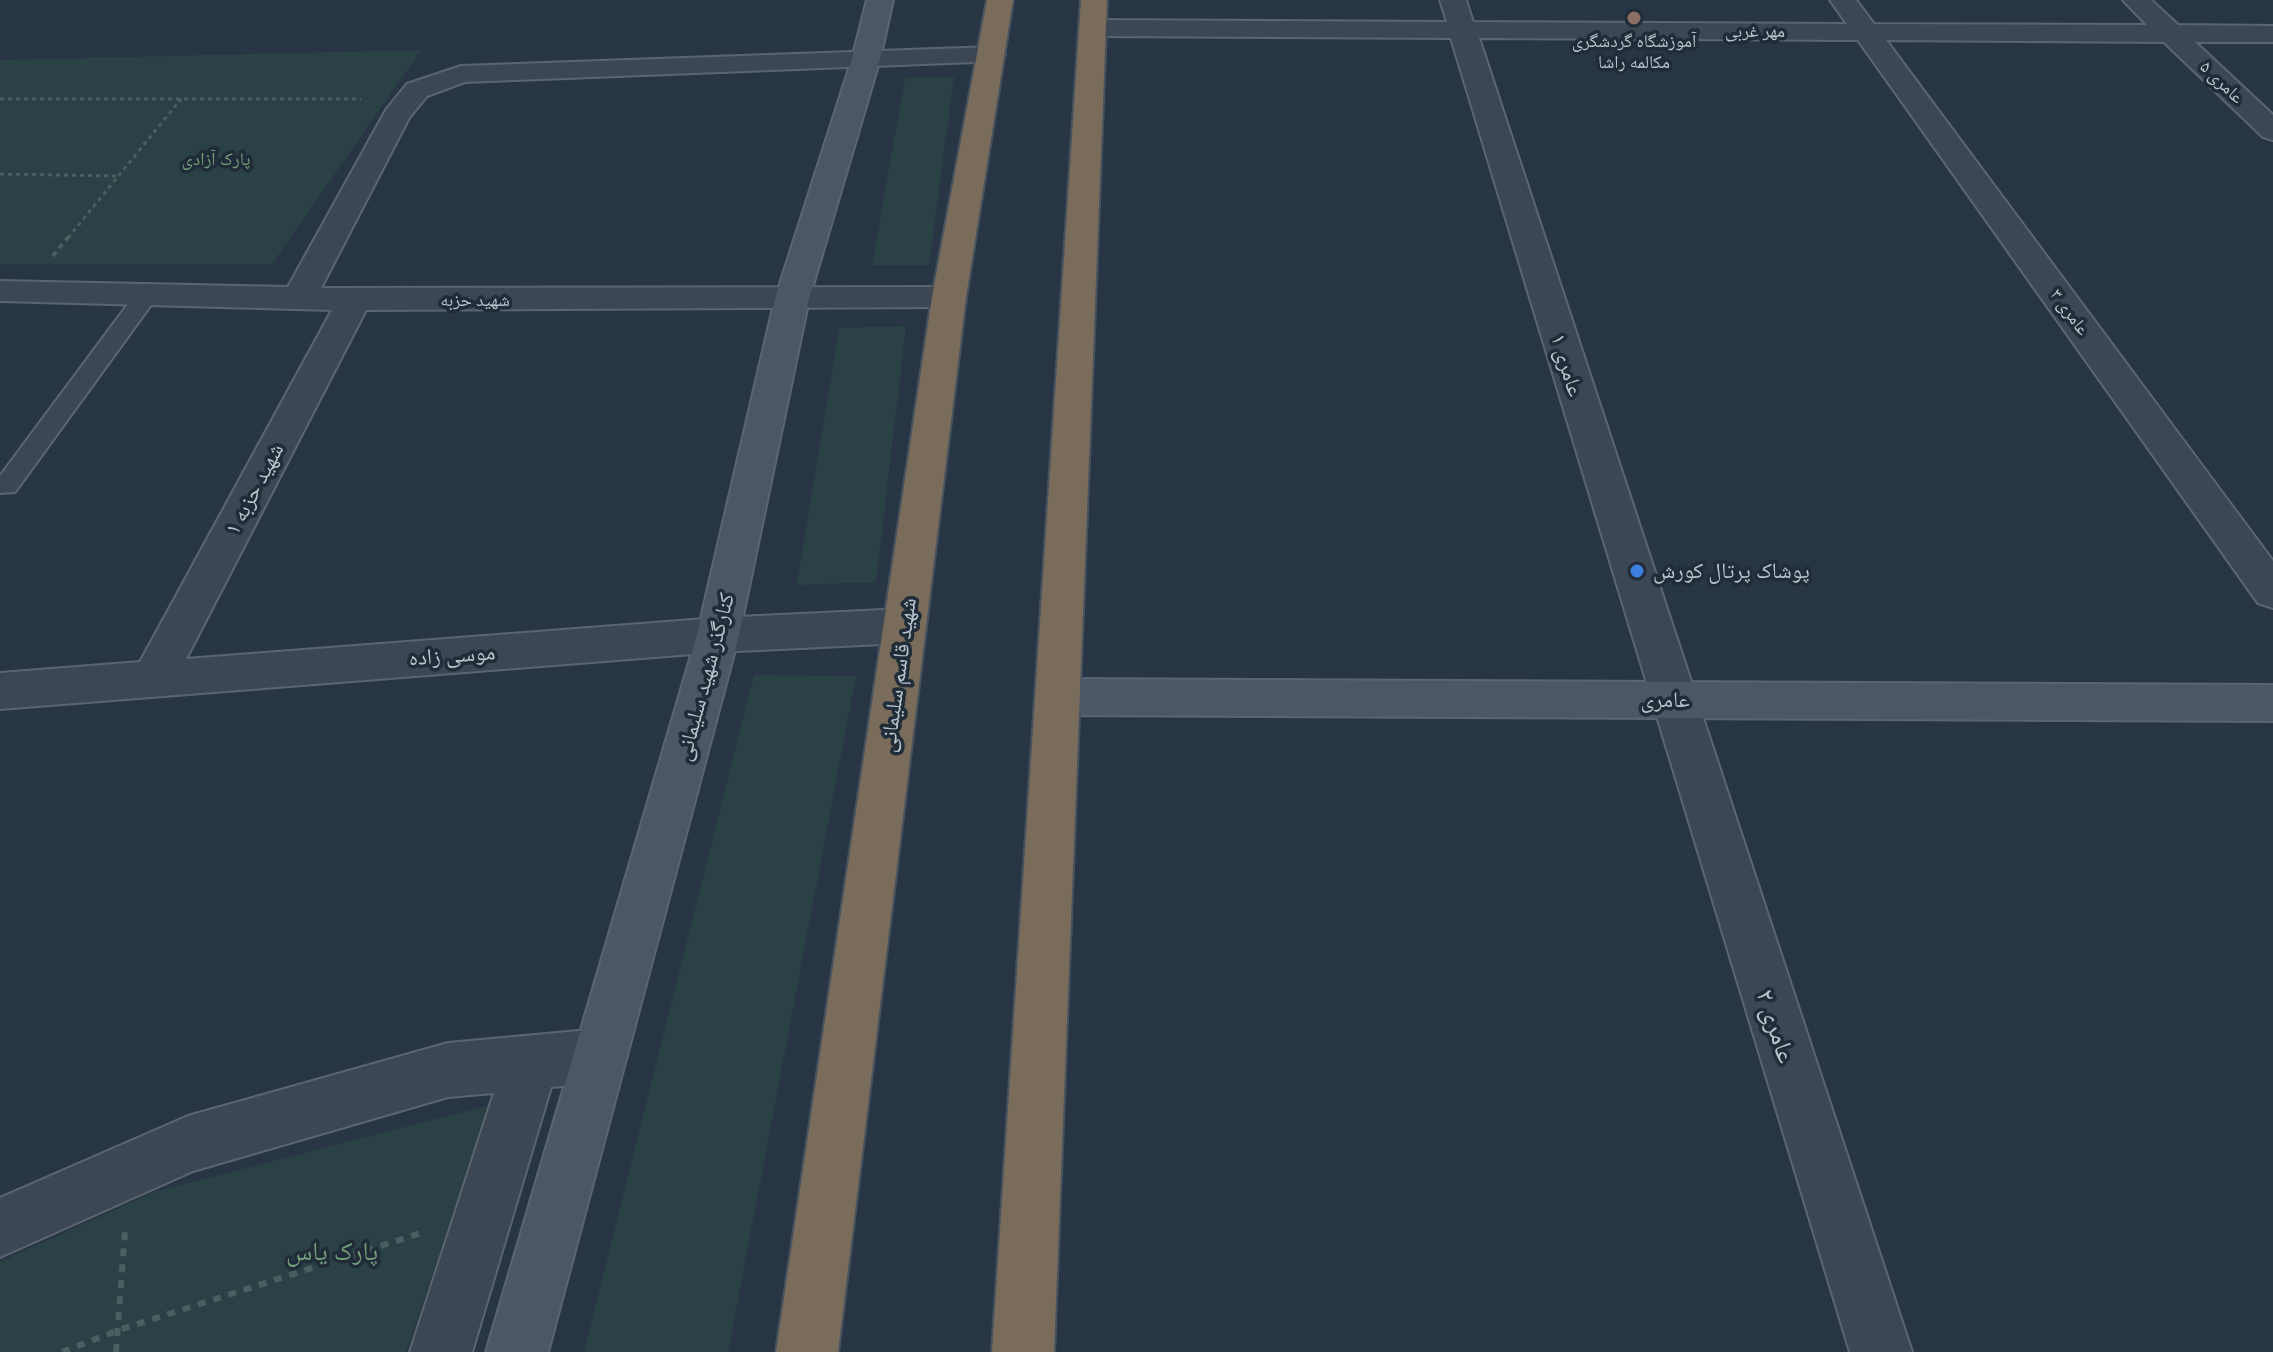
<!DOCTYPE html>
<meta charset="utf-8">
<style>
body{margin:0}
canvas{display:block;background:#283544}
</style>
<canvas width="2273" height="1352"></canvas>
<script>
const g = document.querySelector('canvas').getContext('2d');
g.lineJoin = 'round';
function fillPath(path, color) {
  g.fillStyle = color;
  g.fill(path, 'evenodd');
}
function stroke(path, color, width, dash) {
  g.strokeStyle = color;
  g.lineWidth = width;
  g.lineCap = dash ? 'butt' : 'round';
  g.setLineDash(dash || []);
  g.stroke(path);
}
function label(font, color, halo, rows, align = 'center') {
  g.font = font + ' Ubuntu,"Noto Naskh Arabic",sans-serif';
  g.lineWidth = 7;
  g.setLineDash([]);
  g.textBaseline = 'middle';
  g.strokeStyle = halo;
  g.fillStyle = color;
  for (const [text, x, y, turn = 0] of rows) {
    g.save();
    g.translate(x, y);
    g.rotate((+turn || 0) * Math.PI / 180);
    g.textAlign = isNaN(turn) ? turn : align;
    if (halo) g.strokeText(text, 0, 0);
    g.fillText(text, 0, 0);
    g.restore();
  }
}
fillPath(new Path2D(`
 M421,50L272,264H0V60Z
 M954,77L929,265H872L905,78Z
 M906,326L876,582L797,585L839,328Z
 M754,675L856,676L728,1352H584Z
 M490,1105L406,1352H0V1262L154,1192Z`), '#2a4245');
const lane = new Path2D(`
 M148,286L156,288L159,293L156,298L15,492L0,493V476L140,288Z`);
const street = new Path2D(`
 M1440,0H1466L1473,22L1847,24L1830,0H1856L1874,24L2147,25L2123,0H2151L2178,25L2273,26V42H2195L2273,115V140L2263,137L2164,42L1886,40L2273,561V608L2258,603L1858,40L1479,38L1912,1352H1850L1451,38L1093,36L1084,34L1080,28L1084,22L1093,20L1447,22Z
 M991,47L1001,49L1005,55L1001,61L465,82L427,96L409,118L321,288L949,287L961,290L966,297L961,304L949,307L366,310L186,659L718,618L904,609L919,614L925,626L919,638L904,643L718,652L0,709V673L140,662L332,310L0,301V281L288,287L386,110L407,84L461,66Z
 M600,1029L619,1037L627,1056L619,1075L600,1083L551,1087L472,1352H410L494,1093L448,1097L193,1171L0,1257V1198L188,1116L448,1043Z`);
const secondary = new Path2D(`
 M867,0H893L880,59L809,299L739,635L548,1352H486L697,635L775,299L852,59Z
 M1058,679L2273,685V721L1058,715L1042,710L1036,697L1042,684Z`);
const highway = new Path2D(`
 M987,0H1013L966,297L838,1352H776L932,297Z
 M1081,0H1107L1054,1352H992Z`);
stroke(lane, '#5b6571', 4);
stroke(street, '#5b6571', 4);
stroke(secondary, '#5b6571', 4);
stroke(highway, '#47525e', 4);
stroke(new Path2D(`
 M0,99H361
 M0,174L118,176
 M68,238L181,99`), '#495f61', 3, [4, 4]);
stroke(new Path2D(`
 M53,256L69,236`), '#495f61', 4, [5, 5]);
stroke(new Path2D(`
 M62,1352L119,1330L421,1233
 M116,1352L125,1231`), '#495f61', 6, [8, 8]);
fillPath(lane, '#3d4753');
fillPath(street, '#3d4753');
fillPath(secondary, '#4b5666');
fillPath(highway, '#796c5a');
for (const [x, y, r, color] of [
 [1634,18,8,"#8d6e63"],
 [1637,571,8,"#3f7fe0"]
]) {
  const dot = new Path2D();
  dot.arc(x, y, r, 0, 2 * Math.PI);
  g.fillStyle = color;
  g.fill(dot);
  stroke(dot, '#212c39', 3);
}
label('18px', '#bac2cd', '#212c39', [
 ["مهر غربی",1755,31],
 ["عامری ۵",2222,82,44],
 ["شهید حزبه",475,300],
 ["عامری ۳",2070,312,54]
]);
label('18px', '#bac2cd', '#212c39', [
 ["آموزشگاه گردشگری",1634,41],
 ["مکالمه راشا",1634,62]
]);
label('18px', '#729d7a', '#212c39', [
 ["پارک آزادی",216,159]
]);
label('22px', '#bac2cd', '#212c39', [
 ["عامری ۱",1567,365,73],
 ["شهید حزبه ۱",254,489,-62],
 ["موسی زاده",452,655,-4],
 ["شهید قاسم سلیمانی",898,675,-82],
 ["کنارگذر شهید سلیمانی",705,677,-75],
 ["عامری",1665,700]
]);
label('22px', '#bac2cd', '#212c39', [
 ["پوشاک پرتال کورش",1653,571]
], 'left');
label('26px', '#bac2cd', '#212c39', [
 ["عامری ۲",1776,1026,72]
]);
label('26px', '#729d7a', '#212c39', [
 ["پارک یاس",332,1251]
]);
</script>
